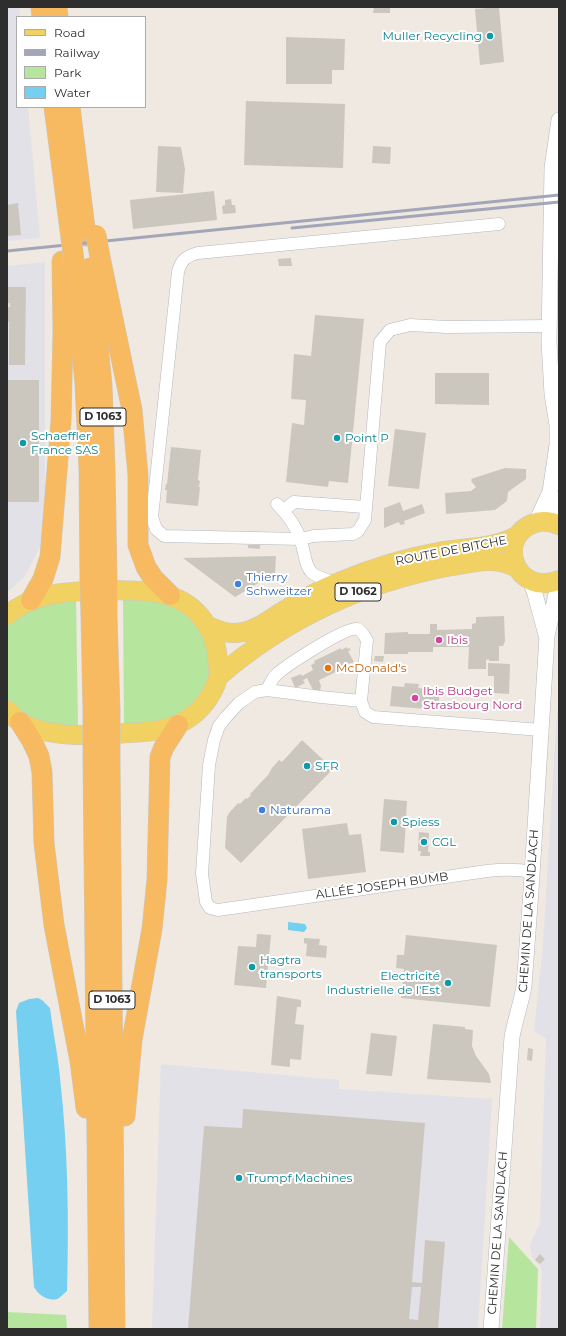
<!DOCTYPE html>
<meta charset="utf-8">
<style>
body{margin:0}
#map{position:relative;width:566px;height:1336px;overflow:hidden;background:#efe9e1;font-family:Montserrat,sans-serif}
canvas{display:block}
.frame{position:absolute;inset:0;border:8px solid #2e2e2e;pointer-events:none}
.legend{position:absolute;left:16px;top:16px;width:130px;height:92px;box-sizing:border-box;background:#fff;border:1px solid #ababab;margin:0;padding:5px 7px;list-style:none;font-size:12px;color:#2e2e2e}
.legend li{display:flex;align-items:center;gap:8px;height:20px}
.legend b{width:20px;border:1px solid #ababab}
</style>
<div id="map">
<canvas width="566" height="1336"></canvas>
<div class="frame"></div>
<ul class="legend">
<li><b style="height:5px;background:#f2d163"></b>Road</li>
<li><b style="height:5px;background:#a3a6b8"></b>Railway</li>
<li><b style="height:11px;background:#b6e59e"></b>Park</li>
<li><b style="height:11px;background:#75cff0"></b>Water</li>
</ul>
</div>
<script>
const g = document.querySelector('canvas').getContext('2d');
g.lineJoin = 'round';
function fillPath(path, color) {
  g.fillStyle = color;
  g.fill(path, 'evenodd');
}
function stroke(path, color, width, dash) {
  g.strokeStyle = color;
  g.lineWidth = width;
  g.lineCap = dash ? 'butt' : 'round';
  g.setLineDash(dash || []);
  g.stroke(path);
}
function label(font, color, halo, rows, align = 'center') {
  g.font = font + ' Montserrat,sans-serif';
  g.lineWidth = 4;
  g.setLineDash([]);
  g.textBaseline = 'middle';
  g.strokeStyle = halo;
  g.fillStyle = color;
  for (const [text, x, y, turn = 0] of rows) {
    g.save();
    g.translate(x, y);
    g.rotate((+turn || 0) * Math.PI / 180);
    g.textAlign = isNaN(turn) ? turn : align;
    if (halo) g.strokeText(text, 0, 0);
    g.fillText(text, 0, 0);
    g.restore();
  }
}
fillPath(new Path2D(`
 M7,7H19L20,17H17V107H28L40,238L7,241Z
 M45,262V520L43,541L25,576L7,593V266Z
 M557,710H559V1329H540L542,1269L532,1257L530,1245L540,1223L546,1039L534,1031L543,945Z
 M161,1064L339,1080V1089L492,1099L478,1329H152Z`), '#e3e1e8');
fillPath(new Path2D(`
 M123,598L149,599L180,607L207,637L211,671L206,688L194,705L175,719L124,727Z
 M76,599L78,728C67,727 56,727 46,725C32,722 15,711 7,700V627L15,617L27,609Z
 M509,1237L538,1269L536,1329H502Z
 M7,1312L66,1315L67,1329H7Z`), '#b6e59e');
fillPath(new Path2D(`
 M288,922L305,924L307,928L304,932L288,930Z
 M38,998L42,1000L50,1008C53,1032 58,1055 60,1078C68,1148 69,1220 67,1291C64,1293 62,1296 59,1298C50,1303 38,1295 34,1287L16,1011L19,1003L29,999Z`), '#75cff0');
fillPath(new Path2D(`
 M374,7H390V13H373Z
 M499,7L504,62L480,65L475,9Z
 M286,37L345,39L344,70H332V84H286Z
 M246,101L345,104L343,168L244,165Z
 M158,146L181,147L185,169L183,193L156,192Z
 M373,146L391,147L390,164L372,163Z
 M214,191L217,220L133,229L130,200Z
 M231,199L232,205H235L236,213L223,214L222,206L225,205V200Z
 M18,203L21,235L7,236V205Z
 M291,258L292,266H279L278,259Z
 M7,287H26L25,365H9V322H7V307H10V303H7Z
 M315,315L364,319L348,483L329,481L328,487L286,482L292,423L304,425L306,400L291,399L294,354L311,356Z
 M435,373H489V405L435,404Z
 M7,380H39V502H7Z
 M395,429L426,433L419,489L388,486Z
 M171,447L201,450L198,480L200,481L199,486H197L200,487L198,506L166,503L167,490H165L166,484H167Z
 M505,468L526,469V479L508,492L507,501L495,510L446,514L445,493L471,491L476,487L471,481L472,480L471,479Z
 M400,502L403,511L422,504L425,513L404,521L405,524L400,525L399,522L384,528V508Z
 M248,545H260V549L248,548Z
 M276,556L275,573L235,597L183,558Z
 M504,616L505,641L503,646H499V661H489V659L486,660V669H468L469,647H433V652H408V654H384L385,633L408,632V634H430V624H437V630L472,629V624L476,623V617Z
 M347,647V649L349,648L351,650L348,651L354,662L348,664L349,666L319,680L321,686L320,691L313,690L307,678L303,680L305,683L295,688L291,678L301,674L302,676L313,670L311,665L315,663L314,661L341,648V650Z
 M375,656H384L383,662L374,661Z
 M488,663L510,664L509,694L494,693V676H488Z
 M405,683L419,684L418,688L440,690L438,710L390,706L392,686L404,687Z
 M302,740L333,769L241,863L225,848L227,817L229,813L238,803L240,804L246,798L247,799L251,795L250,794L251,793L268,775L272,768L279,760L282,762Z
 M384,799L407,801L404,853L380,851Z
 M347,823L349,835L361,834L366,872L308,879L302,829Z
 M419,832L429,833L428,852H430V856H420L421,851H418Z
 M257,934L271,935L266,988L234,985L238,946L256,947Z
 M406,935L497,945L490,1007L401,998L404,969L396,968L397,955H404Z
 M304,938L320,939L319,945L327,946L326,958L306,956L307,944L304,943Z
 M277,996L301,1000V1007H297L295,1024L304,1025L301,1060L290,1059V1067L271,1065Z
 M433,1024L465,1027V1029L473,1030L472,1046L476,1056L489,1074L491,1083L427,1079Z
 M371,1033L397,1036L392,1076L366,1074Z
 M528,1048L533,1049L532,1061L527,1060Z
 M243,1109L425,1123L412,1282L422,1283L425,1240L445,1242L438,1329H188L204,1126L242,1128ZM412,1287H421L418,1320L409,1319Z
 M540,1254L545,1259L540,1264L535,1260Z`), '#cbc7bf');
const minor = new Path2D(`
 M499,224L198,253C186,256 181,260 178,272L152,517L156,529L164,536L301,539L313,536L353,534L358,531L365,520L380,342L390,330L410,325L447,327L549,326
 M277,504C287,514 297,528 301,541C309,570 303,574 337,583
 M283,511L294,502L365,507
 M267,690C270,684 272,678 277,674C287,665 345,627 357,629C362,630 364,636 367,640L361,701L365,712L373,717L541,730
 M361,701L321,697L267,690L255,692L239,703L226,717L219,726L214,740L209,765L202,874L206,902L210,908L218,910L232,908L487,871C503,869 517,869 533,872`);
const tertiary = new Path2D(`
 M550,492L559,519
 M536,522L550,492L557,445V425L552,394L549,341L552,168L559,120
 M530,580L535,594L546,635
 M491,1329L512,1037C515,1020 521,1004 524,986L531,891L547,636L559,580`);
const primary = new Path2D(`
 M559,525C550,521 541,520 532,524C495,540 516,597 559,580
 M7,615C32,595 58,592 89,591C109,590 152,589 170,596C199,605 217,633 218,663C218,668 219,673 218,678C213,695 201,711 186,720C165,733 138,732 115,734C88,736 44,737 20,722C15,719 11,714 7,710
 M208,626C220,631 230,635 243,632C256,630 269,620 280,613C299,601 319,590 339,582C372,568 404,558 438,552C464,547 495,549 518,535
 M218,677C285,619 365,582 452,566C474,562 497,556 517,568`);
const trunk = new Path2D(`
 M41,7L42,17
 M57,7L58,17
 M54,107L71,238
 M70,107L86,236
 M100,257L132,410L138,475V545L146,567L153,578L170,595
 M74,262L85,384L89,468L90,578
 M90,268L102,385L105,468L107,578
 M31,600L43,579L50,557L61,421L63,332L62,261
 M91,616L93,711
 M107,616L110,710
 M20,722L32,741L39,756L42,772L44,843L54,925L80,1061L86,1108
 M93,759L99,1329
 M110,759L115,1329
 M125,1116L132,1040L152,929L157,880L160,757L164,747L178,725`);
stroke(minor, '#b4b7c1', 13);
stroke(tertiary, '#b4b7c1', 16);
stroke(primary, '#c9c9c9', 20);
stroke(trunk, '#c9c9c9', 21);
stroke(minor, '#fff', 12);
stroke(tertiary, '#fff', 15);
stroke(primary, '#f2d163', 19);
stroke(trunk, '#f8ba60', 20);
stroke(new Path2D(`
 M292,228L559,202
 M7,251L559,195`), '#a3a6b8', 3);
const trunkBridge = new Path2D(`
 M96,235L100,257
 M71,238L74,260
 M90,578L91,616
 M107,578V616
 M93,711V759
 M110,759V710`);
stroke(trunkBridge, '#c9c9c9', 21, []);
stroke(trunkBridge, '#f8ba60', 20);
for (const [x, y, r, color] of [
 [490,36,4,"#0f9aa8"],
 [337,438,4,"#0f9aa8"],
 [23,443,4,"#0f9aa8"],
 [238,584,4,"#3f7fe0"],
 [439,640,4,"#d1479c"],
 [328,668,4,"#e8710a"],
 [415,698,4,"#d1479c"],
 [307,766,4,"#0f9aa8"],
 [262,810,4,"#3f7fe0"],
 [394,822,4,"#0f9aa8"],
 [424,842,4,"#0f9aa8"],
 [252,967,4,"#0f9aa8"],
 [448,983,4,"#0f9aa8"],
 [239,1178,4,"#0f9aa8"]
]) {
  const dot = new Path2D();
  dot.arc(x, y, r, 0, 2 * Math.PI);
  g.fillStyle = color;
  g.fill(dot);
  stroke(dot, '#fff', 1.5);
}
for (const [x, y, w] of [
 [103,417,46],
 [358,592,46],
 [112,1000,46]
]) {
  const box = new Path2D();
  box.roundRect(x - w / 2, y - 9, w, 18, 3);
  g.fillStyle = '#fff';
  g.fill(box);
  stroke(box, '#2e2e2e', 1);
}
label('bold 11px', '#2e2e2e', null, [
 ["D 1063",103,417],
 ["D 1062",358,592],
 ["D 1063",112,1000]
]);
label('12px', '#0d838f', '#fff', [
 ["Muller Recycling",482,36,"right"],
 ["Schaeffler",31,436],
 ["France SAS",31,450],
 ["Point P",345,438],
 ["SFR",315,766],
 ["Spiess",402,822],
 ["CGL",432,842],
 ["Hagtra",260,960],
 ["transports",260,974],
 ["Electricité",440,976,"right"],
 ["Industrielle de l'Est",440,990,"right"],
 ["Trumpf Machines",247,1178]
], 'left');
label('12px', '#2e2e2e', '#fff', [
 ["ROUTE DE BITCHE",451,551,-11],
 ["ALLÉE JOSEPH BUMB",382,886,-8],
 ["CHEMIN DE LA SANDLACH",529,911,-86],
 ["CHEMIN DE LA SANDLACH",498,1233,-86]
]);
label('12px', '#366cbe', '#fff', [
 ["Thierry",246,577],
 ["Schweitzer",246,591],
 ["Naturama",270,810]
], 'left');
label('12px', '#b23c85', '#fff', [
 ["Ibis",447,640],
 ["Ibis Budget",423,691],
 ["Strasbourg Nord",423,705]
], 'left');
label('12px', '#c56008', '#fff', [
 ["McDonald's",336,668]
], 'left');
</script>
